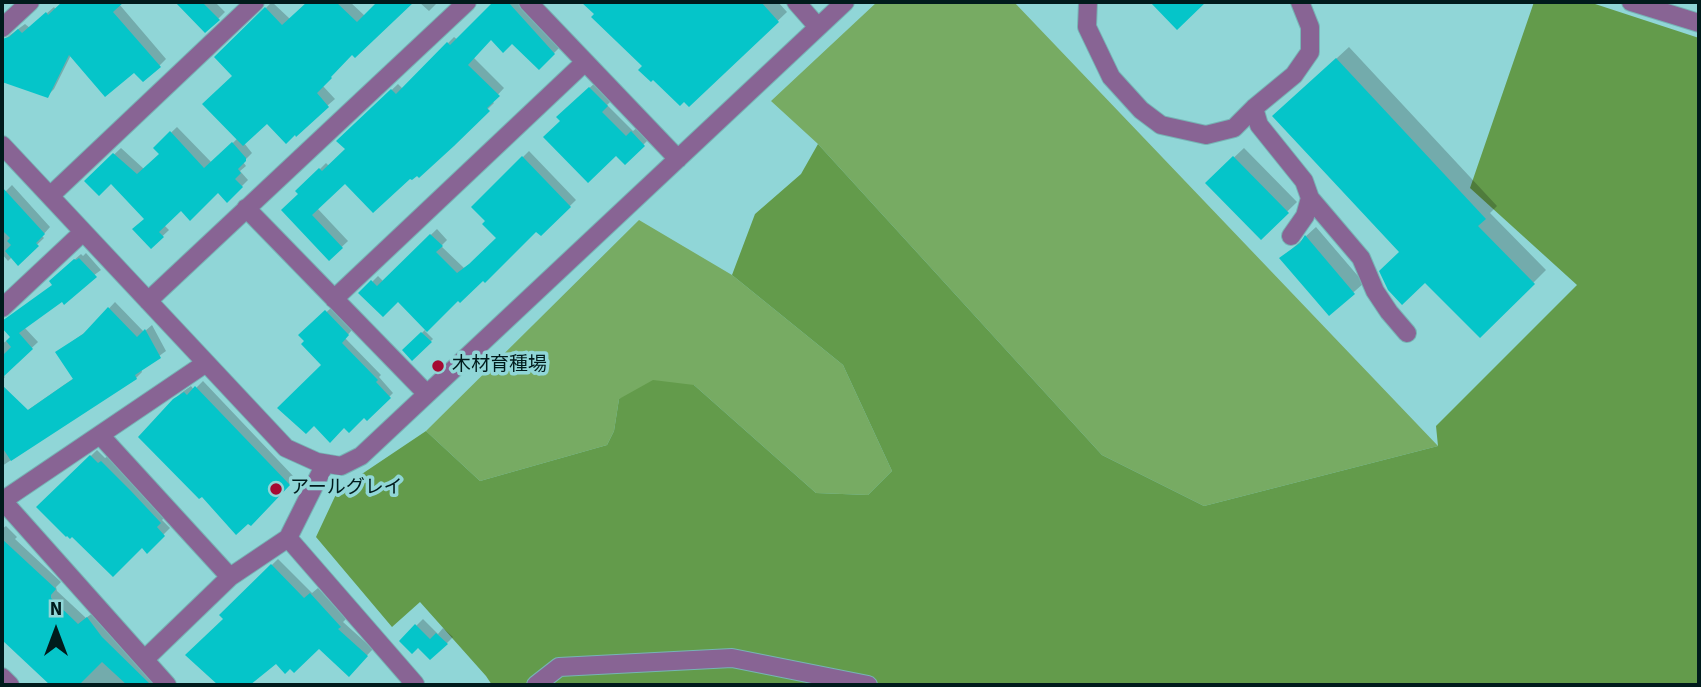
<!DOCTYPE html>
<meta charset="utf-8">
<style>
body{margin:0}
#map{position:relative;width:1701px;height:687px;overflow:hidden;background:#90d6d7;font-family:"Source Sans 3",sans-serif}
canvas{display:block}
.frame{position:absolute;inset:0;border:4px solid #001b1c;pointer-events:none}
.north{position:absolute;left:21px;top:596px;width:70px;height:70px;-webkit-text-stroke:5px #90d6d7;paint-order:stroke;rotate:0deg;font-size:19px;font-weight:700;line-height:28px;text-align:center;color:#001b1c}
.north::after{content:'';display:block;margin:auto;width:24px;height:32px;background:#001b1c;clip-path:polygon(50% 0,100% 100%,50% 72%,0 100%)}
</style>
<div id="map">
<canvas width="1701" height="687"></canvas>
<div class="frame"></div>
<div class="north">N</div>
</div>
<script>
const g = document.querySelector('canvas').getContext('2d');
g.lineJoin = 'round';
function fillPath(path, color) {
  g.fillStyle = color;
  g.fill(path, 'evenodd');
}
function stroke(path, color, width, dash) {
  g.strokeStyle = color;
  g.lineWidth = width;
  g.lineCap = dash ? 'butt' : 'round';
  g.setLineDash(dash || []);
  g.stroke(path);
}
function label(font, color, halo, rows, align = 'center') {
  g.font = font + ' "Source Sans 3","Noto Sans JP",sans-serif';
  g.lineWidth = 7;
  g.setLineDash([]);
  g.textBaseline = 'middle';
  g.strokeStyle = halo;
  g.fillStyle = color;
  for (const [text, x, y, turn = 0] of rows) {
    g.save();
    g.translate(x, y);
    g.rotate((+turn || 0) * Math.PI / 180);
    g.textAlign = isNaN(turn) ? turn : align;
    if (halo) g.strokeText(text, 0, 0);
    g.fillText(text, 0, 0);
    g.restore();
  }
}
fillPath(new Path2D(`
 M877,2H1014L1438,446L1204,506L1102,455L818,144L771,101Z
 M639,220L732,275L843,365L892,471L868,495L816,493L694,385L619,399L614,431L607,445L480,481L426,431Z`), '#77ab63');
fillPath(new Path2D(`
 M1534,2H1589L1699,38V685H492L486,676L420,602L392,627L316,537L338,490L426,431L480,481L607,445L614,431L619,399L653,380L694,385L816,493L868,495L892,471L843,365L732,275L755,214L801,174L818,144L1102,455L1204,506L1438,446L1436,426L1577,285L1470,188Z`), '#639b4b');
fillPath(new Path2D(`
 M64,2H121L119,4L166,59L159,66L134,70L71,55L54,89L47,96L2,80V41L25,24L30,28L54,7L56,10Z
 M178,2H215L225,12L206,31Z
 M272,2L290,19L309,2H350L365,16L380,2H411L355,56L352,52L322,85L335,99L286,141L267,122L244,143L252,153L243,162L246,166L240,171L248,180L227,201L218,191L181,209L164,225L169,230L151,247L146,218L111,181H86L121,148L144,169L161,154L155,148L177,127L212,163L238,138L234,76L216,57Z
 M419,2H438L429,11Z
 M495,2H519L560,47L539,68L512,42L491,38L473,57L504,88L492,101L494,103L419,176L345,181L317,208L348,241L329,259L300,194L304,185L326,163L329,166L347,149L338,141L398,84L403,89L454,37L458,40Z
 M584,2H778L787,12L689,105Z
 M1349,47L1497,206L1490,213L1546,270L1480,336L1401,252L1287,104Z
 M596,82L613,99L607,105L633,131L638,127L650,138L625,163L616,153L562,121L564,111Z
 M1244,148L1297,202L1261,237L1207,183Z
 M529,151L576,200L541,234L536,229L458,299L425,331L433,339L412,359L404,350L426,329L398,300L361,293L378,276L383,281L437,229L447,240L441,246L464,268L477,259L498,238L487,221L473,207Z
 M12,185L50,227L42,236L44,238L18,263L12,257L8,261L2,254V195Z
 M1316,227L1364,283L1330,313L1282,258Z
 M86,253L101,270L24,327L38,342L3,375L5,377L2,380V344L12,337L2,324L54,285L57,275L81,254L83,256Z
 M115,302L144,332L152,325L166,351L141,369L142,372L136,378L2,466V428L74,378L57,352L90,329Z
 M331,308L352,330L345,338L381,375L379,377L393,393L367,419L301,335Z
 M203,381L295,478L251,524L202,494L140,437L181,393L191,386L194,390Z
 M97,450L105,458L108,456L166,516L162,520L170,528L147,551L142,546L73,535L39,507Z
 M6,526L17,537L15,539L61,582L56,587L57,591L86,618L94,612L163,685H53L2,637L4,628L2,626V529Z
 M278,559L312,593L318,588L346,619L343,622L373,649L349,674L319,647L276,662L248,685L243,682L240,685H219L188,655L225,619L221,615Z
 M423,619L438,634L443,628L453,637L447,643L418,646L401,641Z`), '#0003');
fillPath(new Path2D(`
 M62,2H124L113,12L161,67L143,82L134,73L105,97L69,55L48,98L2,82V39L9,37L18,29L22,33L46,12L48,15Z
 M175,2H202L220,20L205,33Z
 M307,2H336L357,22L377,2H414L355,58L352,55L331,77L332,78L317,93L329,107L296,137L295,135L286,144L267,124L243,146L202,104L232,76L214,57L265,7L282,25Z
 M493,2H508L555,54L539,70L512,44L503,53L491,40L468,65L500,96L487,108L490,111L454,146L419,178L417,176L412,180L410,179L373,213L345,184L312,215L343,248L329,261L281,210L298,194L295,191L319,168L322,171L345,149L336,141L391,89L396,94L447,42L450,45Z
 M581,2H761L779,22L689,107L684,102L680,106L653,80L651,82L638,70L642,66L591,17L594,14Z
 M1150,2H1206L1177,30Z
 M1336,58L1486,219L1478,226L1535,284L1480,338L1425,283L1402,305L1388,290L1379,271L1399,252L1272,116Z
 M589,87L608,106L602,112L626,136L631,131L645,146L625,165L616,156L588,183L543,137L560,121L556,117Z
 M170,131L204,168L232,142L246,158V161L238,169L241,173L235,179L243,187L227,203L218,193L190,221L181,211L159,232L164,237L151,249L132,229L144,219L111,184L99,196L84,181L113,153L137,174L159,154L153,148Z
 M522,156L571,207L541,236L536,232L485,283L483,281L460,303L458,301L427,332L398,302L383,317L358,293L371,280L377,286L430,234L443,246L436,252L457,273L469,264L496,238L482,224L485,221L471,207Z
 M1233,156L1289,213L1261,240L1205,183Z
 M2,187L45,234L36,243L39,246L18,266L5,251L11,245L7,241L10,238L2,230Z
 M1305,235L1355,294L1329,316L1279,258L1300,243Z
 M79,258L97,277L64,305L62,302L19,333L33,349L2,378V356L11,347L6,341L10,337L2,328V321L52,285L49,281L74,259L76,260Z
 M108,307L137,337L145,329L161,358L135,375L137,379L11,461L2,447V385L28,410L64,385L73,379L55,352L83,334Z
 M325,310L349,335L342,343L378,380L376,382L391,398L367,421L364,418L349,433L344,428L330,443L314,426L306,434L277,408L321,365L301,344L304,341L298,335Z
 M421,332L432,342L412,361L402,350Z
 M195,386L290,485L251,526L248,524L236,535L202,497L199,499L138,437L173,399L184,392L187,395Z
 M90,455L98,463L101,461L131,491L161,523L157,527L165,536L147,554L142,548L113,577L72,537L70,539L67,536L66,537L36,507Z
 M2,539L56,589L51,595V598L78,624L87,617L102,637L151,685H127L102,662L79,685H50L2,640Z
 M271,564L304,598L310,593L341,627L338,629L368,656L349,677L319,649L294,673L290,669L285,674L276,664L250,685H218L185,655L223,619L219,615Z
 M415,624L430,639L436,633L448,644L430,660L418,648L412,654L399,641Z`), '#05c5c9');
const minor = new Path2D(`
 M528,2L678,159
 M796,2L818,27
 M1088,2L1087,27L1111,77L1141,110L1161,125L1206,135L1234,128L1254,108L1294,75L1310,52V27L1300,2
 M1631,2L1699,23
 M2,28L30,2
 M1254,108L1259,125L1304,181L1310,198L1305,216L1291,236
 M2,145L286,448L317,462L341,466L361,456L845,2
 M50,196L255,2
 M1310,198L1361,258L1375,291L1389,312L1407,333
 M246,208L427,394
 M334,299L585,62
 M148,301L467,2
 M2,308L83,232
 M100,435L230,577
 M2,501L206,363
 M3,501L167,685
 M288,538L415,684L410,685
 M145,659L230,577L288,538L325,464
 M2,677L10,685
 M536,685L559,667L732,658L868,685`);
stroke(minor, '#76b4b5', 20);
stroke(minor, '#886494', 18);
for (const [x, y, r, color] of [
 [438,366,7,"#a50a32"],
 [276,489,7,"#a50a32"]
]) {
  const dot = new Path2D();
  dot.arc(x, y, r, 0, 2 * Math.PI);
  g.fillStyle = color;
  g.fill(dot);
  stroke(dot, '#90d6d7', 2.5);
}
label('19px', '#001b1c', '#90d6d7', [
 ["木材育種場",452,366],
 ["アールグレイ",290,489]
], 'left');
</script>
